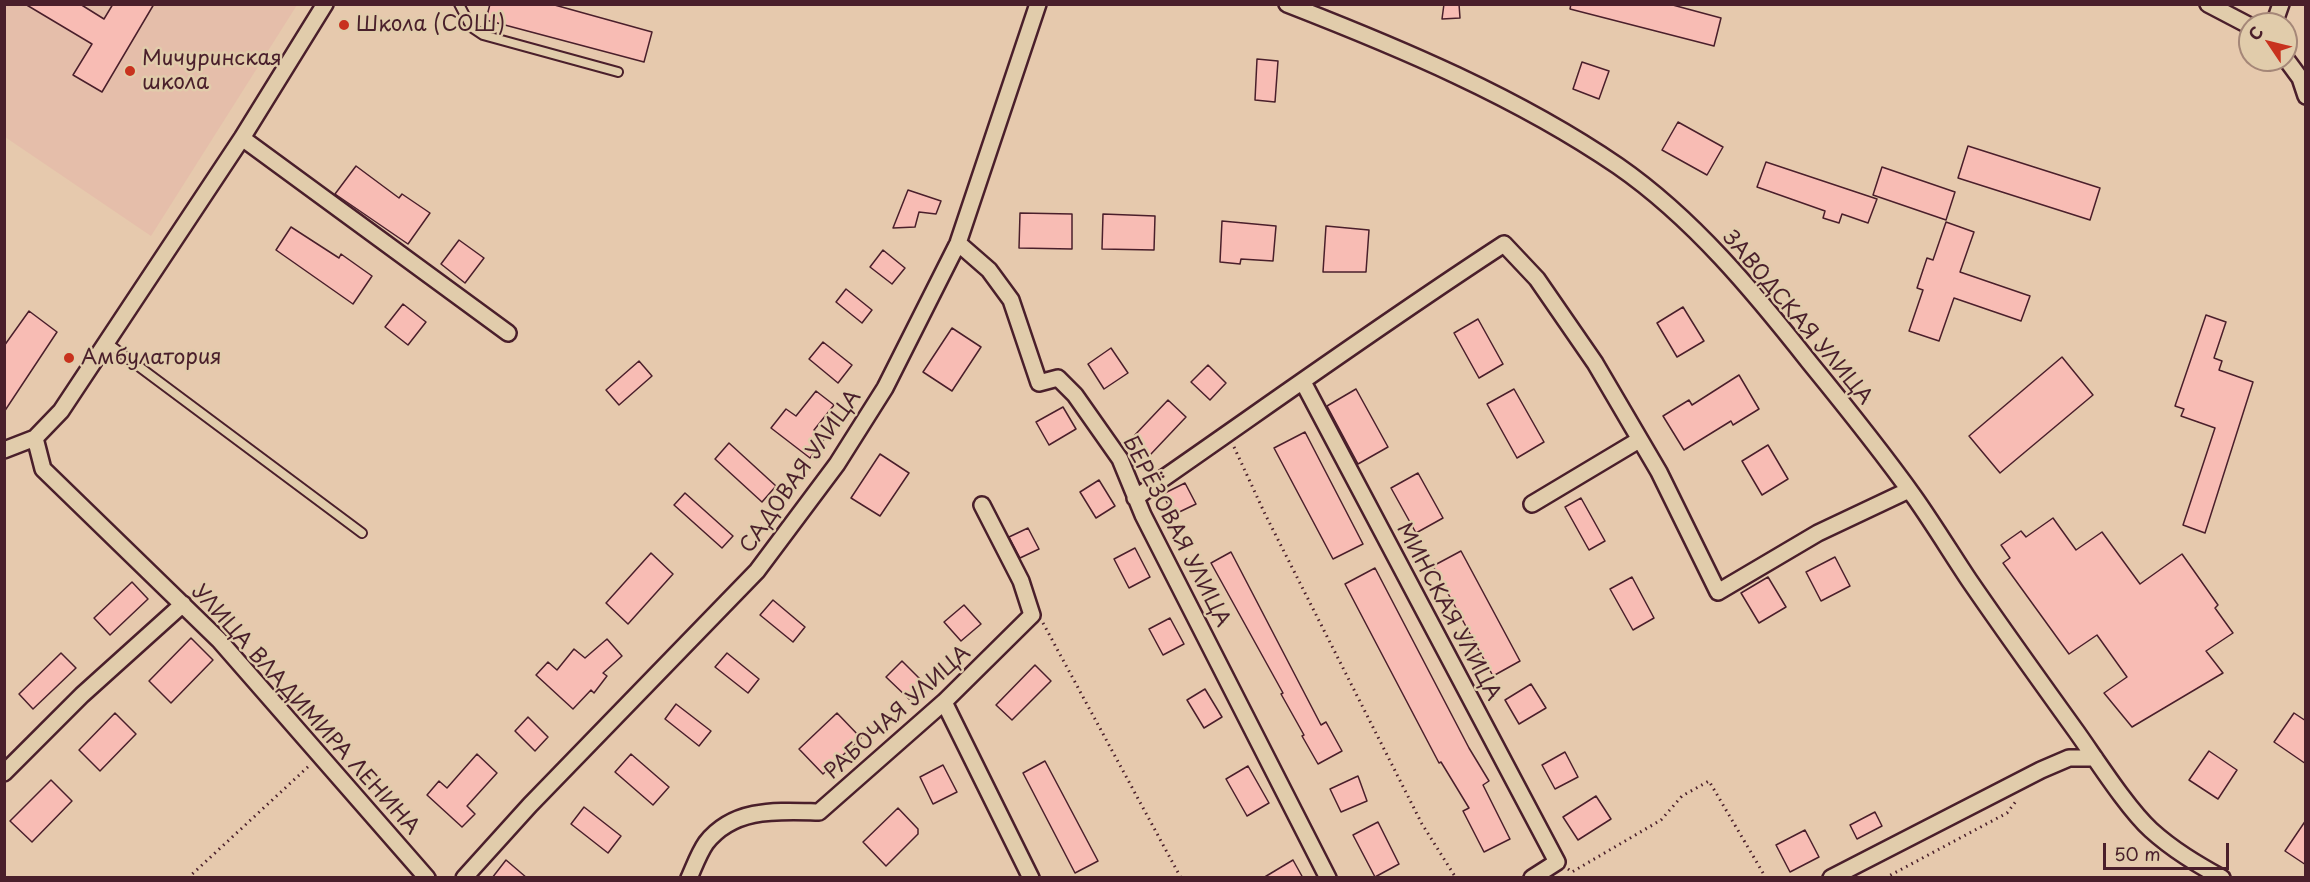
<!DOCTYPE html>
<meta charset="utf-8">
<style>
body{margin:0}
#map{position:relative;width:2310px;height:882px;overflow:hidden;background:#e6c9ad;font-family:"Playpen Sans",sans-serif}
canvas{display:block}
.frame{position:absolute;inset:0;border:6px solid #4a1f2b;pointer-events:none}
.north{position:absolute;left:2238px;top:12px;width:60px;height:60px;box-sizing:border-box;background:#e1ccab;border:2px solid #a58778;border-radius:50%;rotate:305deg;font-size:16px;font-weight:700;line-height:24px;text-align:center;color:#4a1f2b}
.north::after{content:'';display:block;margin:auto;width:21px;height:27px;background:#c8321e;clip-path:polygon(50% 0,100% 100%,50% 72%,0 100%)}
.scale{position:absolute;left:2103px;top:843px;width:126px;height:27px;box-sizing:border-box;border:3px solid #4a1f2b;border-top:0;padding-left:8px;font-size:18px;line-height:21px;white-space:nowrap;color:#4a1f2b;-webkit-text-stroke:4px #e1ccab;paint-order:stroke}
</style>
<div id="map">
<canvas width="2310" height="882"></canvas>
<div class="frame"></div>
<div class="north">С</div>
<div class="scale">50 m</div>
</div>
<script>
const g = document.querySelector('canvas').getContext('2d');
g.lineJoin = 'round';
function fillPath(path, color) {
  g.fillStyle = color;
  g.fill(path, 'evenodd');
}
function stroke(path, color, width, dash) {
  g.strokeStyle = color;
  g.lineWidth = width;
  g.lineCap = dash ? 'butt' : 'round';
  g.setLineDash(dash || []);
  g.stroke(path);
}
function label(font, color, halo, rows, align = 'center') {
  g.font = font + ' "Playpen Sans",sans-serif';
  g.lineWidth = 5;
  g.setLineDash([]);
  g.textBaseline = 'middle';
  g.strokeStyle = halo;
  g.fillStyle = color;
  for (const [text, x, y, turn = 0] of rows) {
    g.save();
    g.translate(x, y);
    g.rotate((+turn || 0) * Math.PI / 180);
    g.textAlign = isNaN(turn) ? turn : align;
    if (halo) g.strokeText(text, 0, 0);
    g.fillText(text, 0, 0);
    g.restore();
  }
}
fillPath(new Path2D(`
 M4,5H297L151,236L5,137Z`), '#e5beaa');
const building = new Path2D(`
 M25,4H80L104,19L113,4H154L102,92L73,75L92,44Z
 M490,4H551L652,32L644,62L486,20Z
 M1444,4H1459L1460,18L1442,19Z
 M1571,4H1669L1721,18L1714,46L1570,9Z
 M1257,59L1278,61L1275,102L1255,100Z
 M1582,62L1609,71L1599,99L1573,89Z
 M1678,122L1723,147L1707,175L1662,150Z
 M1968,146L2100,188L2090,220L1958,178Z
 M1766,162L1877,199L1868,223L1842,214L1839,223L1823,218L1825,211L1757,187Z
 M356,166L399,198L402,194L430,213L408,244L335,194Z
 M1882,167L1955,192L1946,220L1873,195Z
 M908,190L941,201L936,214L919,212L915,227L893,228Z
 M1020,213L1072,214V249L1019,248Z
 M1103,214L1155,216L1154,250L1102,249Z
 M1222,221L1276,226L1273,261L1241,259L1240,264L1220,262Z
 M1946,222L1974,232L1960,272L2030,296L2021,321L1954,298L1939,341L1909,331L1923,290L1917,288L1927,258L1933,260Z
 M1326,226L1369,230L1366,272H1323Z
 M291,227L339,258L341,254L372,276L353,304L276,250Z
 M459,240L484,258L465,283L441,264Z
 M883,250L905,268L892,284L870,267Z
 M846,289L872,310L862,323L836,302Z
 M403,304L426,322L408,345L385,327Z
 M1683,307L1704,341L1677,357L1657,323Z
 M29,311L57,332L4,412V346Z
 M2206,315L2226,322L2214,358L2222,361L2219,370L2253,382L2205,533L2183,525L2215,428L2181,416L2184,409L2175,406Z
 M1478,319L1503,364L1479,378L1454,333Z
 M952,328L981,347L952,391L923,372Z
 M823,342L852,365L838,383L809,359Z
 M1111,348L1128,373L1104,389L1088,364Z
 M2062,357L2093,395L2000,473L1969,436Z
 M639,361L652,376L619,405L606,390Z
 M1208,365L1226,383L1210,400L1191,382Z
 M1739,375L1759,409L1733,425L1731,421L1684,450L1663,416L1689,400L1692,405Z
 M1356,389L1388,447L1358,464L1327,406Z
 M1514,389L1544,442L1517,458L1487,404Z
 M816,391L834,405L814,430L825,438L810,458L771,428L786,409L796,416Z
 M1168,400L1186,417L1150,455L1132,438Z
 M1063,407L1076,429L1049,445L1036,422Z
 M1305,432L1363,544L1333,559L1274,448Z
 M729,443L776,486L762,502L715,459Z
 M1768,445L1788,479L1762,495L1742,461Z
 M880,454L909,473L880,516L851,498Z
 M1418,473L1443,518L1416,533L1391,488Z
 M1099,480L1115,506L1096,518L1080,492Z
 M1185,483L1196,504L1173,515L1163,494Z
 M685,493L733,536L722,548L674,505Z
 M1581,498L1605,541L1589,550L1565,507Z
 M2053,518L2076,550L2102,532L2140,584L2182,554L2218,605L2215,608L2233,633L2206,651L2223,673L2132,727L2104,693L2127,677L2097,635L2069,654L2003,563L2010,558L2001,545L2021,531L2026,537Z
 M1028,528L1039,549L1020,558L1009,537Z
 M1135,548L1150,577L1129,588L1114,559Z
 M1461,551L1520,661L1493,676L1433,566Z
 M1231,552L1321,725L1326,722L1342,751L1318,764L1302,736L1304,735L1281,694L1283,693L1211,563Z
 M651,553L673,574L628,624L606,603Z
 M1835,557L1850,586L1821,601L1806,572Z
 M1375,568L1469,748L1489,781L1483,785L1510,839L1484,852L1463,811L1469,808L1441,762L1439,763L1345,584Z
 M1632,577L1654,618L1633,630L1610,589Z
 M1768,577L1786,607L1759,623L1741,593Z
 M132,582L148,599L110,635L94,618Z
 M773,600L805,627L793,642L760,615Z
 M964,605L981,624L961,641L944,622Z
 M1170,618L1184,644L1163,655L1149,629Z
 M191,638L213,660L171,703L149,681Z
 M607,639L622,656L603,673L607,676L594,693L591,690L573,709L536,675L548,662L557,670L574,649L585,658Z
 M61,653L76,668L33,709L19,694Z
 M727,653L759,679L748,693L715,667Z
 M902,661L925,684L909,699L886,677Z
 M1035,665L1051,681L1012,720L996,705Z
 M1531,684L1546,708L1519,724L1505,700Z
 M1205,689L1222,717L1204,728L1187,700Z
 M676,704L711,731L699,746L665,719Z
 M115,713L136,734L100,771L79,750Z
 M837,713L861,738L823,774L799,749Z
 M2294,713L2306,721V764L2274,742Z
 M528,717L548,737L535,751L515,731Z
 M2209,751L2237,770L2218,799L2189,780Z
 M1565,752L1578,777L1555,789L1542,765Z
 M477,754L497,773L467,806L475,814L462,827L427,795L439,781L447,788Z
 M631,754L669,787L653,805L615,772Z
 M1045,761L1098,861L1075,873L1023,773Z
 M943,765L957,792L933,804L920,777Z
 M1248,766L1269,803L1247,816L1226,779Z
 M1358,776L1367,801L1341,812L1330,789Z
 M51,780L72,801L32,842L10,821Z
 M1596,796L1611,819L1578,840L1563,817Z
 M584,807L621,836L608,853L571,824Z
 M898,808L918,829V834L886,866L863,842Z
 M1875,812L1882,826L1857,839L1850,825Z
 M2306,820V865L2285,851Z
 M1378,822L1399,864L1375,877L1353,835Z
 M1805,830L1819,857L1790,872L1776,845Z
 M506,860L527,878H492Z
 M1293,860L1303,878H1263Z`);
fillPath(building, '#f8bcb4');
stroke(building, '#4a1f2b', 1.5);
const service = new Path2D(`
 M459,4L471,27L483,35L618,72
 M106,342L362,533`);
const minor = new Path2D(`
 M1287,4C1400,48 1517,97 1618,166C1693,218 1754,292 1810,363C1846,407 1882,452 1915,498C1934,525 1951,553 1969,580C2004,631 2040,681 2076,731C2096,759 2127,808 2151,830C2173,850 2197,864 2222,878
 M2208,4L2250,26
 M2274,24L2281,4
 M2286,59L2300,78L2306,96
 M242,138L508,333
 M958,243L989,270L1011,300L1039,383L1058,378L1075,395L1120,459L1143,515L1328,878
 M1303,382L1557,862L1532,878
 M35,438L43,469L219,640L427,878
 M4,450L35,438L61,411L242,138L325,4
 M1135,498C1258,413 1378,326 1504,244L1537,279L1595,363L1659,472L1718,592L1818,533L1909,490
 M1532,504L1639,440
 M944,702L1031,878
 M4,773L82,695L183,604
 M464,878L530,805L757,571L837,464L885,388L958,243L1038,4
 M689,878C694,867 699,853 706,843C734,807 778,811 819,812L944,702L1032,615L1021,581L982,505
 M1831,878L2041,770L2069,758H2095`);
stroke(service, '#4a1f2b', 12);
stroke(minor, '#4a1f2b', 20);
stroke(new Path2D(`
 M1234,447L1265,514L1422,824L1456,878
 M1043,623L1181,878
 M1568,869L1572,872L1661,820L1682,796L1709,781L1766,878
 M188,878L310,765
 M1885,878L2007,813L2017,800`), '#4a1f2b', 3, [1.5, 4.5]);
stroke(service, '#e1ccab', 8);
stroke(minor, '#e1ccab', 15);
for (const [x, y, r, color] of [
 [344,25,6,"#c8321e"],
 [130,71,6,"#c8321e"],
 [69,358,6,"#c8321e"]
]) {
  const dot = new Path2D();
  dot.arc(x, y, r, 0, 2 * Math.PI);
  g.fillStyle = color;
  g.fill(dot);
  stroke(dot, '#e1ccab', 2);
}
label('21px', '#4a1f2b', '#e1ccab', [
 ["Школа (СОШ)",356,25],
 ["Мичуринская",142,59],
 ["школа",142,83],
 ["Амбулатория",81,358]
], 'left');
label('21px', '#4a1f2b', '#e1ccab', [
 ["ЗАВОДСКАЯ УЛИЦА",1797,318,50],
 ["САДОВАЯ УЛИЦА",801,472,-55],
 ["БЕРЁЗОВАЯ УЛИЦА",1176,532,63],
 ["МИНСКАЯ УЛИЦА",1448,612,62],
 ["УЛИЦА ВЛАДИМИРА ЛЕНИНА",305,710,48],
 ["РАБОЧАЯ УЛИЦА",898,713,-42]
]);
</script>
